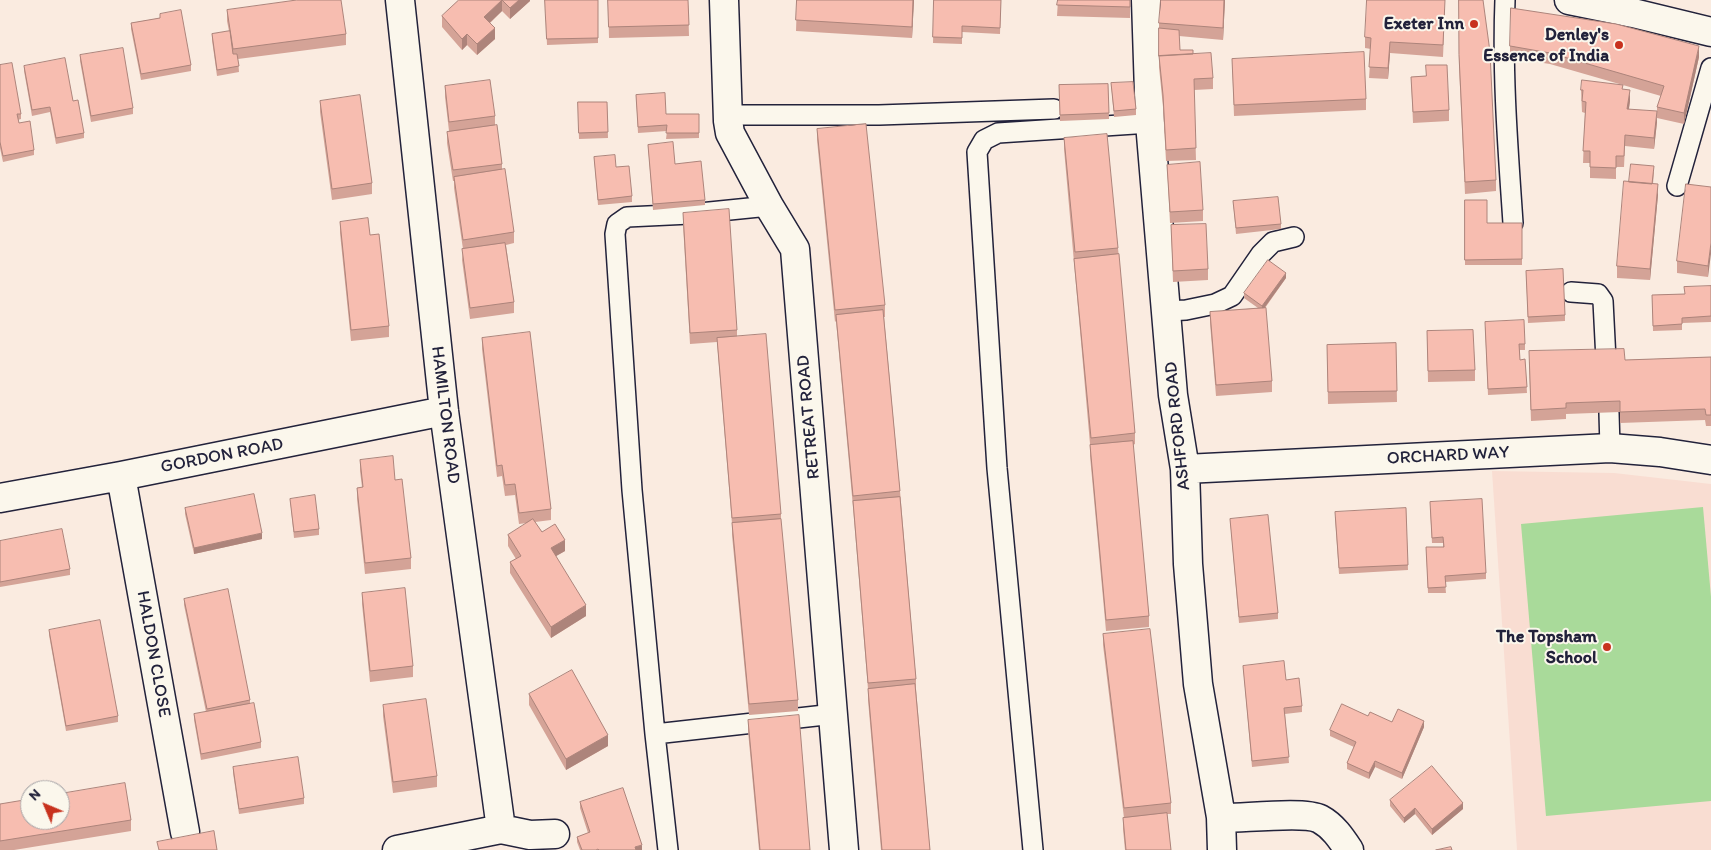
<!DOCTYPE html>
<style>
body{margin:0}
#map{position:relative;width:1711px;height:850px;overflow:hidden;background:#faebe0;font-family:Itim,sans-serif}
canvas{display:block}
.north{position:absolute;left:20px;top:780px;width:50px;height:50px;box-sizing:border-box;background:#fbf7ec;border:1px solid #a4a2a5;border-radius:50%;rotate:315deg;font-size:14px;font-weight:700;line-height:20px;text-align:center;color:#22223b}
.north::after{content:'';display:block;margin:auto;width:18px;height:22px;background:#c8321e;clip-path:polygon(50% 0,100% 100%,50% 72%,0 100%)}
</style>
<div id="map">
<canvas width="1711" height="850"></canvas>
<div class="north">N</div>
</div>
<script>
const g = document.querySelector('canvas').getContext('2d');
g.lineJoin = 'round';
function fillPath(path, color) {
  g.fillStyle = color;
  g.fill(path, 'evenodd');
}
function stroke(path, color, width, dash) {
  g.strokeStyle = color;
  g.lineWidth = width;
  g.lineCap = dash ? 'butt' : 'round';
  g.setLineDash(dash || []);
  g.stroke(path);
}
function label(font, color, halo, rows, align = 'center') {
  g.font = font + ' Itim,sans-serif';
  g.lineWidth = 4;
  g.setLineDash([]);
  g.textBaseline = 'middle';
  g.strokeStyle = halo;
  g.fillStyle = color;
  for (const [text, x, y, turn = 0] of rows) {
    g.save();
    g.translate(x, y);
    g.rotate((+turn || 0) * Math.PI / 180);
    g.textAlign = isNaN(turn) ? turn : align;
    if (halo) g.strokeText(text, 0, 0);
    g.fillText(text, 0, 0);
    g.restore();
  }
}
fillPath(new Path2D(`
 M1492,471L1614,473L1711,484V850H1517Z`), '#f9ddd2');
fillPath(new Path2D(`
 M1703,507L1711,597V801L1546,816L1521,524Z`), '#a9da9a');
const lane = new Path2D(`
 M1505,0C1502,75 1508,149 1513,223
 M728,115H879L1054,109
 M1677,186L1711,68
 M1571,292L1598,294L1603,301L1606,360
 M1167,311L1186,310L1215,304L1232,296L1261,254L1273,242L1294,237
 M1609,413L1610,448
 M655,734L834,714
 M668,850L655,734L632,490L615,234L617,224L627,217L690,214L769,206
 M1033,850L997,468L977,152L984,140L998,133L1150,123`);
const street = new Path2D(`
 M400,0L444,411L501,829
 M724,0L728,121L730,133L769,206L795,249L844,850
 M1146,0L1150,123L1173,395L1185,469L1188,564L1198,684L1221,817L1222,850
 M1185,469L1610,448L1660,452L1711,460
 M121,476L185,832
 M0,498L121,476L444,411
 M1221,817L1226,818C1246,818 1305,811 1320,819C1333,826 1341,838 1349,850
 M397,850L501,829L530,835L555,834`);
const secondary = new Path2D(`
 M1569,0L1633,13L1711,32`);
stroke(lane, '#22223b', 22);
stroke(street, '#22223b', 31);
stroke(secondary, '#22223b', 31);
stroke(lane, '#fbf7ec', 19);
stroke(street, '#fbf7ec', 28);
stroke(secondary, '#fbf7ec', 28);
fillPath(new Path2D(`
 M459,0H530V1L510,19L502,11L490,23L495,39L477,55L467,45L462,50L442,27V16Z
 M545,0H598V43L547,45Z
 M608,0H688L689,36L609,38Z
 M797,0H914L912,38L796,31Z
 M934,0H1001L1000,34L962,32V44L933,43Z
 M1058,0H1130V18L1057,16Z
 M1225,0L1223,40L1179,36L1180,50L1193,54L1213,78V89L1194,90L1196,160L1166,161L1163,107L1159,67V23Z
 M1459,0L1496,180V191L1465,194L1459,66Z
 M1445,9L1443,57L1390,53L1388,79L1369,78L1371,49L1365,48V37Z
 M227,10L346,34V45L238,59L239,72L217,76L212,40V34L229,31L227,21Z
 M160,14L191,65V71L141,80L131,29V23L160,18Z
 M1510,46L1699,57L1684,124L1657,118V107L1661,96L1550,64L1510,58Z
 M80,55L133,108V114L91,122L80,61Z
 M1232,59L1366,99V110L1234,116Z
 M0,65L21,114V119L18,120L19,123L34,150V155L3,162L0,148Z
 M24,66L73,101L84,133V138L56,144L50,112L32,116L24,71Z
 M1426,76L1449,110V121L1413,123L1411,77Z
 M1111,83L1136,109V115L1114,117Z
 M1108,84L1109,119L1060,121L1059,85Z
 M445,86L495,116V125L502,164V169L514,232V243L506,245L514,302V313L470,319L462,260L463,249L454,188V181H453L447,143V132L449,131L445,97Z
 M1623,89L1630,101L1629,109L1657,122L1654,149L1625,146L1624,167H1616V179L1590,178V163H1583L1585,113L1582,112L1581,90Z
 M636,95L666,114H699V138L666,139L667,131L638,133Z
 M320,101L372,183V194L332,200L320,112Z
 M578,102H607L608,138L579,139Z
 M817,129L885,305V317H884L900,491L916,679V689L930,850H881L868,700V689L853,507L836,321L835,322L817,140Z
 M1064,138L1118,248L1135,433V444L1133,445L1149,616V627L1106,631L1090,456V444L1064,149Z
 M648,145L675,164L705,200V205L653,210Z
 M594,157L616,167L632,196V202L598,205Z
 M1167,165L1203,210V221L1170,223Z
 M1654,172L1653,184L1658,195L1650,280L1617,278V266L1629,182Z
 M1711,187L1708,277L1677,273V261Z
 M1465,200L1487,223H1522V265H1465Z
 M1233,201L1281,224V229L1236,234Z
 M683,213L737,330V337L781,514V525L798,700V711L749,715L732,535V524L717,342L690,344L683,224Z
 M340,222L370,235L389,326V337L351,341L340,233Z
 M1171,225L1208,269V280L1173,282Z
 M1526,271L1565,315V321L1528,323Z
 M1286,278L1265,308L1272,381V392L1216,396L1210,323V312L1258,308L1244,298V293Z
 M1711,286V322L1682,323V330L1653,331L1652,295L1684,294Z
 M1485,327L1525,344V350H1520V360L1525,359L1527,393L1488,395Z
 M1427,331L1475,370V381L1428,382Z
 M482,338L551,509V520L535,522L542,532L565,551L556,556L586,616L551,638L510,573V562L516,559L508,546V535L527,523L519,524L515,495L505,496L502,476L497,477L482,349Z
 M1396,343L1397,402L1328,404L1327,345Z
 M1711,357V426H1706L1705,420L1620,423V412L1566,414V419L1531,421L1529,362L1625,360Z
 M360,460L395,480L411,558V569L365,574L357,499V488L362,487L360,471Z
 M290,499L319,529V535L294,538Z
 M185,508L262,539L194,554L185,514Z
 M1406,508L1408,570L1339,574L1335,517Z
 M1430,508L1486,573V579L1445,582L1446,593H1428L1426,547H1443V543H1432Z
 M1230,519L1278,613V619L1239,623Z
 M0,541L70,569V575L0,587Z
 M362,593L413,666V677L370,682L362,604Z
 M184,599L250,700V704L261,742V748L201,760L194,720V714L206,712L184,605Z
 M49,630L118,716V722L66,731L49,635Z
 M1103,634L1171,803V814H1167L1171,850H1125L1123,829V818H1124L1103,645Z
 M1243,666L1286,680L1302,706V712L1285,714L1289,763L1252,767Z
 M529,694L608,746L566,770L529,705Z
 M383,705L437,776V787L393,793L383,716Z
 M1368,716L1392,722L1424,727L1402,779L1375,767L1369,779L1347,769V763L1354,747L1330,736V730Z
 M748,720L810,850H759L748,731Z
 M233,767L304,798V804L239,814L233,773Z
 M1390,800L1463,809L1432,835L1415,814L1404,823L1390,806Z
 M580,802L642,850H580L577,842V837L588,833L580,808Z
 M0,804L131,820V831L14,850H0Z`), '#d4a397');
fillPath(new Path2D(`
 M502,0V11L484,28V17Z
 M519,0H530V1L510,19V8Z
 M913,0H914L912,38V27Z
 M1224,0H1225L1223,40V28Z
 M495,28V39L477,55V44Z
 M467,34V45L462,50V39Z
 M1390,42V53L1388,79V68Z
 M1699,46V57L1684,124V113Z
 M1630,90V101L1627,120V109Z
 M1657,111V122L1654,149V138Z
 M1658,184V195L1650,280V269Z
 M1711,243V254L1708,277V266Z
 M1286,273V278L1262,311V306Z
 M262,533V539L194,554V548Z
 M565,540V551L551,559V548Z
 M586,605V616L551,638V627Z
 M1424,721V727L1402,779V773Z
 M608,735V746L566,770V759Z
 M1375,761V767L1369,779V773Z
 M1463,803V809L1432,835V829Z
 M1415,808V814L1404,823V818Z
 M642,845V850H635V847Z`), '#ad847b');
const building = new Path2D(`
 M297,0H341L346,34L233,49L227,10Z
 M459,0H519L510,8L502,0L484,17L495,28L477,44L467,34L462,39L442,16Z
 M545,0H598V38L547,39Z
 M608,0H688L689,25L609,27Z
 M797,0H913L912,27L796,20Z
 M934,0H1001L1000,28L962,26V38L933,37Z
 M1058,0H1130V7L1057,5Z
 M1161,0H1224L1223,28L1159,23Z
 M1367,0H1445L1443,45L1390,42L1388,68L1369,67L1371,38L1365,37Z
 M1459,0H1483L1490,52L1496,180L1465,182L1459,55Z
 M1511,8L1616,24L1699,46L1684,113L1657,107L1664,86L1550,53L1510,46Z
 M181,10L191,65L141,74L131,23L160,18V14Z
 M1159,28L1179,30L1180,50H1193V54L1159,56Z
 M230,31L233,54H237L239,66L217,70L212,34Z
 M123,48L133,108L91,116L80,55Z
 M1364,52L1366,99L1234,105L1232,59Z
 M1211,53L1213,78L1194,79L1196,148L1166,150L1163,95L1159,56Z
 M65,58L73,101L78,100L84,133L56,138L50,107L32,110L24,66Z
 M12,63L21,114H17L19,123L30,121L34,150L3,156L0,142V65Z
 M1426,65H1447L1449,110L1413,112L1411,77L1426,76Z
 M490,80L495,116L449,122L445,86Z
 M1582,80L1623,85L1622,89L1630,90L1627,109L1657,111L1654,138L1625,135L1624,156H1616V168L1590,167V151H1583L1586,102L1582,101L1583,90H1581Z
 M1133,82L1136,109L1114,111L1111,83Z
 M1108,84L1109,113L1060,115L1059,85Z
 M665,93L666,114H699V133H666L667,125L638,127L636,95Z
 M360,95L372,183L332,189L320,101Z
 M578,102H607L608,132L579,133Z
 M866,124L885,305L835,310L817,129Z
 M497,125L502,164L453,170L447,132Z
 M1107,134L1118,248L1075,252L1064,138Z
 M673,142L675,164L701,161L705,200L653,204L648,145Z
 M615,155L616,167L629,166L632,196L598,200L594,157Z
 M1200,162L1203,210L1170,212L1167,165Z
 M1631,164L1654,166L1652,184L1629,182Z
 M505,169L514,232L463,240L454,177Z
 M1624,181L1658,184L1650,269L1617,266Z
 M1686,184L1711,187V243L1708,266L1677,261Z
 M1278,197L1281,224L1236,228L1233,201Z
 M1465,200H1487V223H1522V259L1465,260Z
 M729,209L737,330L690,333L683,213Z
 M368,218L370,235L379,234L389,326L351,330L340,222Z
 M1206,224L1208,269L1173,271L1171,225Z
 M505,243L514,302L470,308L462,249Z
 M1119,254L1135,433L1091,438L1074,259Z
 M1268,260L1286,273L1262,306L1244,293Z
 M1563,269L1565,315L1528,317L1526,271Z
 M1711,286V316L1682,318V324L1653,326L1652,295L1685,294L1684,287Z
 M1266,308L1272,381L1216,385L1210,312Z
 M883,310L900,491L853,496L836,315Z
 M1524,320L1525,344H1519L1520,360L1525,359L1527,387L1488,389L1485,322Z
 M1473,330L1475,370L1428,371L1427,331Z
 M530,332L551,509L519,513L515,484L505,485L502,465L497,466L482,338Z
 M766,334L781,514L732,518L717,338Z
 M1396,343L1397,391L1328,392L1327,345Z
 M1624,349L1625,360L1711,357V415H1706L1705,409L1620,412V401L1566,403V408L1531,410L1529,351Z
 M1133,441L1149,616L1106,620L1090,445Z
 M393,456L395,480L402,479L411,558L365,563L357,488L363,487L360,460Z
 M254,494L262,533L194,548L185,508Z
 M315,495L319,529L294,532L290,499Z
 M900,497L916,679L868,683L853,501Z
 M1482,499L1486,573L1445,576L1446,587L1428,588L1426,547H1444L1443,537L1432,538L1430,502Z
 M1406,508L1408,565L1339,568L1335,512Z
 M1268,515L1278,613L1239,617L1230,519Z
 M533,519L542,532L555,524L565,540L551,548L586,605L551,627L510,562L521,556L508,535Z
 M781,519L798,700L749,704L732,523Z
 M62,529L70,569L0,582V541Z
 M405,588L413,666L370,671L362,593Z
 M228,589L250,700L207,709L184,599Z
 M100,620L118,716L66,726L49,630Z
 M1150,629L1171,803L1124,808L1103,634Z
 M1284,661L1286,680L1299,678L1302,706L1284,708L1289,757L1252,761L1243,666Z
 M572,670L608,735L566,759L529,694Z
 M915,684L930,850H882L868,689Z
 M426,699L437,776L393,782L383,705Z
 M254,703L261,742L201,754L194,714Z
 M1342,704L1368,716L1370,712L1392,722L1398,709L1424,721L1402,773L1375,761L1369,773L1347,763L1356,742L1330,730Z
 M799,715L810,850H760L748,720Z
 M298,757L304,798L239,809L233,767Z
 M1432,766L1463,803L1432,829L1415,808L1404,818L1390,800Z
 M125,783L131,820L0,841V804L30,799V820H60V794Z
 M623,788L642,845L635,847L636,850H599L598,849L596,850H582L577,837L590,832L580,802Z
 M1167,813L1171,850H1126L1123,818Z
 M214,831L217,850H159L157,842Z
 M1451,847L1452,850H1436Z`);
fillPath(building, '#f7bdb0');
stroke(building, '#ad847b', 1);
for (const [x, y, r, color] of [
 [1474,24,5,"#c8321e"],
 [1619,45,5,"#c8321e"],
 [1607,647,5,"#c8321e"]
]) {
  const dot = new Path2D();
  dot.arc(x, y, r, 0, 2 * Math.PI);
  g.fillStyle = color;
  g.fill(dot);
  stroke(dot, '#fbf7ec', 2);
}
label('bold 18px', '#22223b', '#fbf7ec', [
 ["Exeter Inn",1464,24],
 ["Denley's",1609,35],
 ["Essence of India",1609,56],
 ["The Topsham",1597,637],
 ["School",1597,658]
], 'right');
label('18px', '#22223b', '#fbf7ec', [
 ["HAMILTON ROAD",445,415,83],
 ["RETREAT ROAD",809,417,-95],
 ["ASHFORD ROAD",1178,426,-96],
 ["GORDON ROAD",222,456,-11],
 ["ORCHARD WAY",1448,456,-3],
 ["HALDON CLOSE",153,654,80]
]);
</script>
